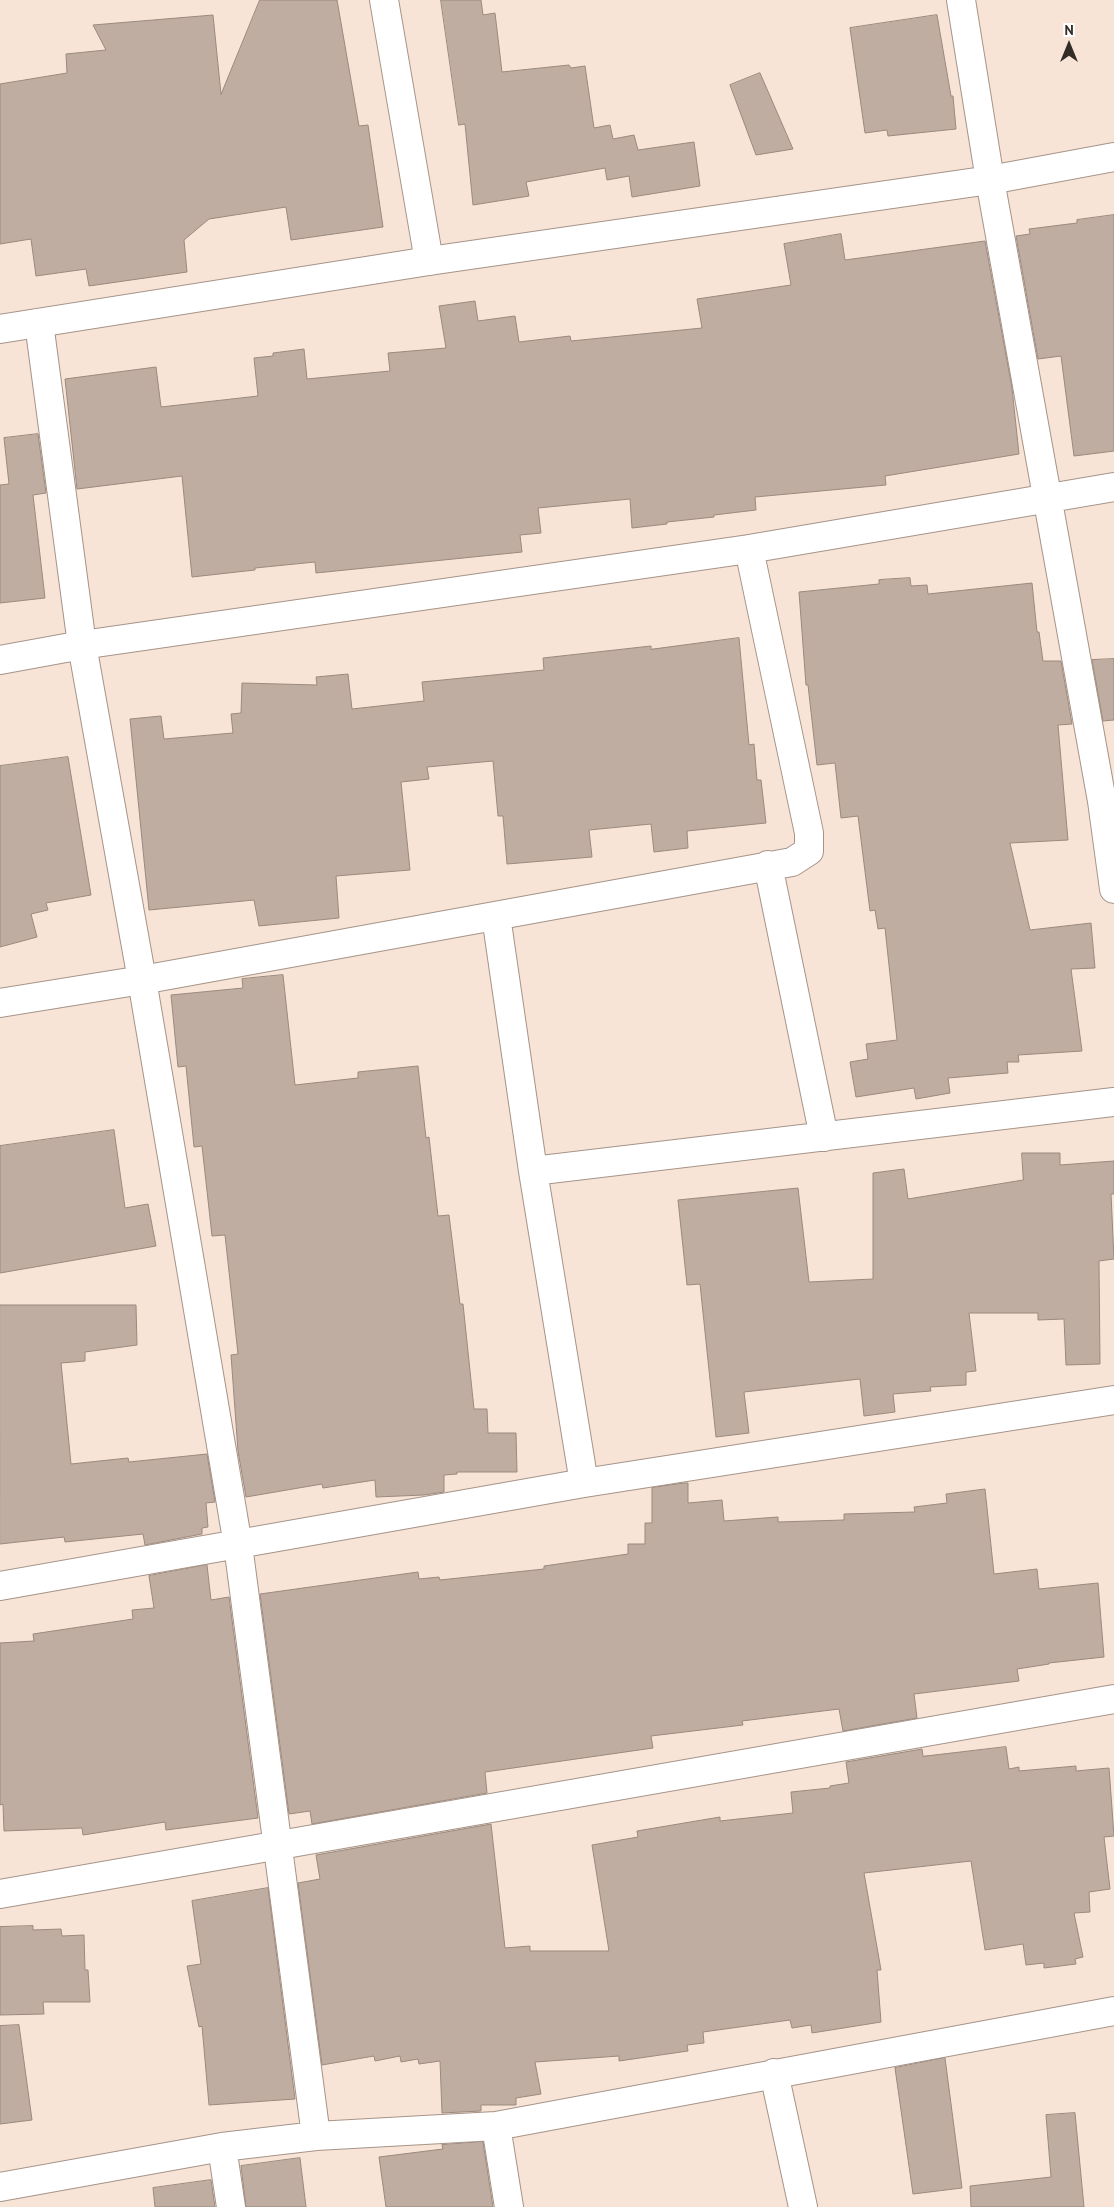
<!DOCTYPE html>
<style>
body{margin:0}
#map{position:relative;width:1114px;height:2207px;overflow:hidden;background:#f7e4d7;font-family:"PT Sans",sans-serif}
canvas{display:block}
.north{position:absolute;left:1044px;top:20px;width:50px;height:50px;-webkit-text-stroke:4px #fff;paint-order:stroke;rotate:0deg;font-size:14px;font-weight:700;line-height:20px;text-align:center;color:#322b26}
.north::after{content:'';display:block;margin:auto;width:18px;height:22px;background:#322b26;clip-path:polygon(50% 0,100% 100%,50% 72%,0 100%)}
</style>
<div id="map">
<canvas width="1114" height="2207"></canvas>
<div class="north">N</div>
</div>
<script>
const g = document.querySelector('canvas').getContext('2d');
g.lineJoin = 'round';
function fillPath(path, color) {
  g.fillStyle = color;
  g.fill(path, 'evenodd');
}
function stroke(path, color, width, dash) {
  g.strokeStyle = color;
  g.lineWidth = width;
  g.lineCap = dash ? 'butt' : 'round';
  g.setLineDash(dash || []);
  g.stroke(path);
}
const building = new Path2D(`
 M260,0H337L359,126L368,125L383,227L291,240L286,207L209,219L184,240L187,272L89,286L86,269L36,276L31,239L0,244V84L67,73L66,54L106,50L93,25L213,15L221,94Z
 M441,0H481L483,15L495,13L502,72L569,65L571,68L585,66L594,128L610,125L613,139L634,135L638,150L694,142L700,186L632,197L629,176L607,180L605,168L526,182L529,196L473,205L465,124L459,125Z
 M937,15L951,96H953L956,129L888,136L887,130L865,133L850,28Z
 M760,73L793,149L756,155L730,85Z
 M1114,215V451L1074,456L1061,356L1038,359L1016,236L1030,234L1029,229L1077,223V220Z
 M841,234L845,260L985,241L1012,388L1019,454L885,476L886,485L755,497L756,510L714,515V517L667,522V524L632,528L630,499L538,508L541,533L520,535L522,552L316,573L315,562L255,568V570L192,577L182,476L77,489L65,379L156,367L161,407L258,396L254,358L273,356V353L304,349L307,379L390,371L388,353L446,348L439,306L475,301L478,321L515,316L519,342L570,336L571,341L702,328L697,299L791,285L784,244Z
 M38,434L46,493L33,495L45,598L0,603V485L9,484L4,438Z
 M910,578L911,586L927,585L928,594L1032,583L1037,632H1039L1043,661H1061L1072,724L1058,725L1068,840L1010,843L1030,930L1091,923L1095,968L1071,969L1082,1051L1018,1055L1019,1062H1007L1008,1073L948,1078L950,1093L916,1099L914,1088L856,1097L850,1062L868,1059L866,1044L897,1040L885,928L878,929L875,910L870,911L858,816L841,818L835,763L817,765L808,685H806L799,592L879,584V580Z
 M739,638L749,745L754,744L757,780H761L766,823L687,831L688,848L654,852L651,824L589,830L592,857L507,864L503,816H498L493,761L427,767L429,779L401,782L410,870L336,876L339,918L259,926L254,900L149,910L130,719L161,716L164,739L233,733L231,714L241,713L242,683L317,685L316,677L348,674L352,709L424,701L422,682L544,670L543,658L651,646V649Z
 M1114,659V720L1103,721L1092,660Z
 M68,757L91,895L46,903L48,910L31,914L37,937L0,947V766Z
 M283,975L295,1085L358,1078V1072L418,1066L426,1138L429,1137L438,1216L449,1215L460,1304H463L474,1409H487L488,1433H516L517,1472H457V1474L444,1475V1492L424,1495L376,1497L375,1480L323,1488L322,1484L246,1497L238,1451L231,1355L238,1354L225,1235L212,1236L202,1146L194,1147L186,1066L178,1067L171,995L243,988L242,979Z
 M114,1130L125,1208L148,1204L156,1246L0,1273V1146Z
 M1022,1153H1060V1165L1114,1161V1194H1111L1114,1259L1099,1261L1100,1364L1066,1365L1064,1319L1038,1320V1313H969L976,1371L966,1372V1385L930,1387L931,1391L893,1394L895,1412L864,1416L860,1379L744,1392L749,1433L716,1437L700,1284L687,1285L678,1200L798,1188L809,1282L873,1279V1173L904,1169L908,1199L1023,1180Z
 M0,1305H136L137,1345L85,1352V1361L61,1363L71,1464L128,1458L129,1462L207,1454L215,1502L206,1503L208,1527L202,1528V1534L145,1545L143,1534L65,1542L64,1537L0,1544Z
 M684,1483H688V1503L722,1500L724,1521L778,1517V1522L844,1520V1514L915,1512L914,1507L947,1503L946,1494L985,1489L994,1574L1037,1569L1039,1589L1098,1583L1104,1657L1049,1663V1664L1017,1669L1019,1681L914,1694L917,1718L843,1731L839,1709L742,1721L743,1725L651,1736L653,1748L485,1772L487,1793L312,1824L310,1811L289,1814L260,1594L418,1572L419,1579L439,1577L440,1580L544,1569V1566L628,1554V1544H645V1523H652V1488Z
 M207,1565L211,1600L229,1597L258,1818L166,1830L165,1822L83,1835L82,1828L4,1831L3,1804L0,1805V1643L34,1641L33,1634L133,1619L132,1610L154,1608L149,1576Z
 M1006,1747L1009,1769L1019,1767V1771L1076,1766V1771L1109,1768L1114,1836L1104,1837L1110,1889L1089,1892L1090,1912L1074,1913L1083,1957L1075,1959L1076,1964L1044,1968V1963L1026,1965L1023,1944L985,1950L971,1861L864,1873L881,1970H877L881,2022L812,2033L811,2025L792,2028L790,2020L703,2032L704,2043L687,2045L688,2051L619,2061V2056L535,2062L541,2094L516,2098V2105H481V2111L442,2113L440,2061L419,2064L418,2059L401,2062L400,2056L375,2061L374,2056L322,2065L298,1883L320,1879L316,1855L491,1824L505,1948L530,1946V1951H609L592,1845L638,1837L637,1831L720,1817V1821L793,1813L791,1792L830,1788V1786L849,1783L846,1762L922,1749L923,1756Z
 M268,1888L295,2099L209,2105L202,2026L199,2027L187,1966L201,1964L192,1901Z
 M33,1926V1930L61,1929L62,1936L84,1935L85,1970H88L90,2002H43L44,2014L0,2015V1927Z
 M19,2025L32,2120L0,2124V2026Z
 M945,2058L962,2188L913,2194L895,2068Z
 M1075,2113L1084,2207H971L970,2186L1051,2177L1046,2115Z
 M483,2142L493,2207H386L379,2157L443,2149L442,2145Z
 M300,2158L306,2207H246L241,2166Z
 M211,2180L215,2207H155L153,2188Z`);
fillPath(building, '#c0ada1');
stroke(building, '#9b897e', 1);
const street = new Path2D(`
 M961,0L990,180L1102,801L1114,889
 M429,261L990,180L1114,157
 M39,323L82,645L142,980L238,1545L316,2136
 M0,660L82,645L749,549L1114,487
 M768,865L824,1137
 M496,916L533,1171L584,1483
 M0,1003L142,980L792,862L809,851V833L749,549
 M533,1171L1114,1102
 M0,1586L584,1483L1114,1400
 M0,1894L1114,1699
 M774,2073L803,2207
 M496,2126L509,2207
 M222,2147L231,2207
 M0,2187L222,2147L316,2136L496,2126L1114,2011`);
const secondary = new Path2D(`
 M0,329L429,261L384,0`);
stroke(street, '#a69489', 30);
stroke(secondary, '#a69489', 30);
stroke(street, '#fff', 28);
stroke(secondary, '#fff', 28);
</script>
